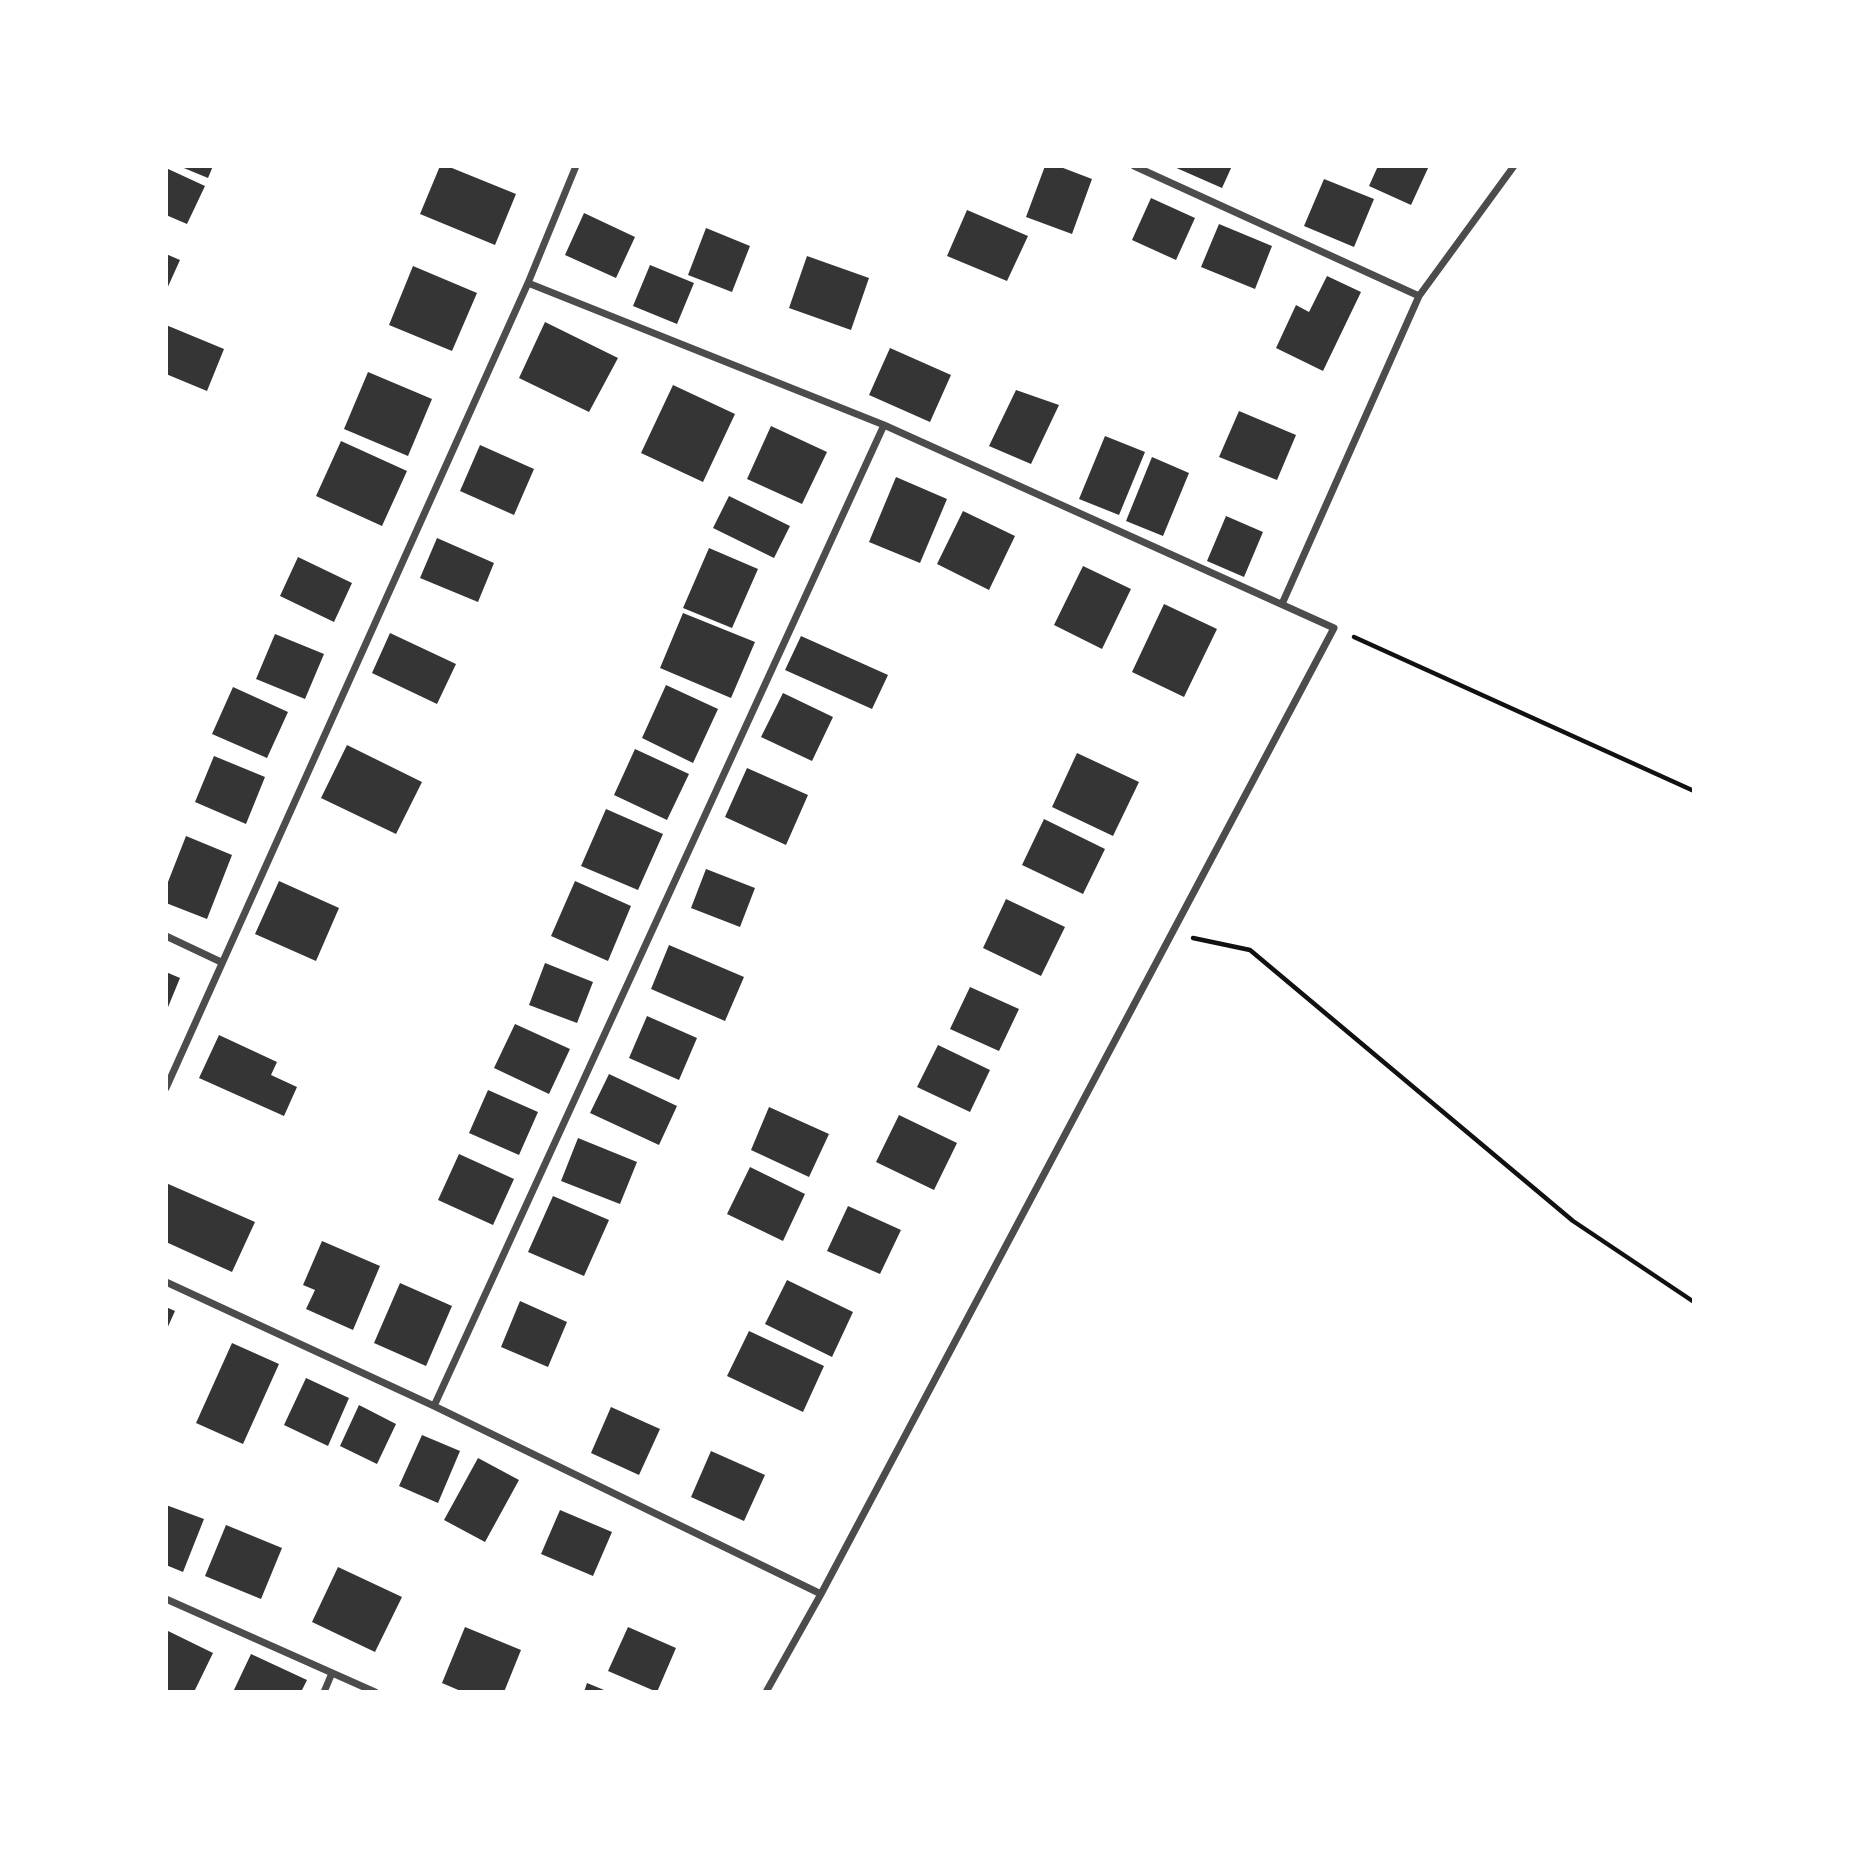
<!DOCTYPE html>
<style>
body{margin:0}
#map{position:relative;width:1860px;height:1858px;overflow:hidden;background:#fff;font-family:"Fira Sans Condensed",sans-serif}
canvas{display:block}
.frame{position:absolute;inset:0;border:168px solid #fff;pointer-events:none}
</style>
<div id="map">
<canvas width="1860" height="1858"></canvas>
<div class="frame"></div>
</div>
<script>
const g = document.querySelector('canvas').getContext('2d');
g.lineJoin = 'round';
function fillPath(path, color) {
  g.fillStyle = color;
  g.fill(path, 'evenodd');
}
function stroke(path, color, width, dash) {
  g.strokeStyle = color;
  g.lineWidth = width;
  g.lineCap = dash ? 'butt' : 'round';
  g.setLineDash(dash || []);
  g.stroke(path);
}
fillPath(new Path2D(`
 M179,166H213L208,178Z
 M440,166H447L516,194L495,245L420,214Z
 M1045,166H1058L1092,179L1072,234L1026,217Z
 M1172,166H1232L1222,188Z
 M1378,166H1429L1411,205L1369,186Z
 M166,168L205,186L187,224L166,215Z
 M1324,179L1374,199L1354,247L1304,226Z
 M1151,198L1195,218L1176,260L1132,240Z
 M967,210L1028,236L1007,281L947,256Z
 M584,213L635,237L616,278L565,255Z
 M1219,224L1272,246L1255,289L1201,267Z
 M706,228L750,246L732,292L688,275Z
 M166,254L180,260L166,291Z
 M807,256L869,278L851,330L789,308Z
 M650,265L694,283L677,324L633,306Z
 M413,266L477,293L452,351L389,325Z
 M1327,276L1361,292L1323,371L1276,348L1296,305L1309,312Z
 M545,322L618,358L589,412L519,378Z
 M166,325L224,349L207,391L166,374Z
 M890,348L951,375L930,422L869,395Z
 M368,372L432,399L408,456L344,429Z
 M673,385L735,414L703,482L641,453Z
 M1016,390L1059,405L1031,464L989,446Z
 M1239,411L1296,435L1277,480L1219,457Z
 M771,426L827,452L802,504L747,479Z
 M1105,436L1145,452L1119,515L1079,499Z
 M341,441L407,471L382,526L316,496Z
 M480,445L534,469L514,515L460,491Z
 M1152,457L1189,473L1163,536L1126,521Z
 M896,477L947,499L920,563L869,542Z
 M729,496L790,526L774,558L713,528Z
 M963,511L1015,536L989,590L937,564Z
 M1226,516L1263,532L1244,577L1207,561Z
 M437,538L494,563L478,602L420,578Z
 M709,548L758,569L732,628L683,608Z
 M298,557L352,583L334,622L280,596Z
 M1083,566L1131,589L1102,649L1054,625Z
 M1164,604L1217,629L1184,697L1132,672Z
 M683,613L755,642L731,698L660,668Z
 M390,633L456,664L437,704L372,673Z
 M275,634L324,654L305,699L256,679Z
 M801,636L888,675L872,709L785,670Z
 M666,685L718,709L693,763L642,738Z
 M233,687L288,712L267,758L212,734Z
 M783,693L833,717L812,761L761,737Z
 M347,745L422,782L396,834L321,798Z
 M635,749L689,774L667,820L614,795Z
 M1077,753L1139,782L1113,836L1052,807Z
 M214,756L265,777L246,824L195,802Z
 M747,768L808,795L786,845L725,817Z
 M606,809L663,834L638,890L581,866Z
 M1044,819L1105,849L1083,894L1022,865Z
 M186,836L232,855L207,919L166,903V887Z
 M706,869L755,888L740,927L691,908Z
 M279,881L339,908L316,961L255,934Z
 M575,881L631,906L608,961L551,936Z
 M1006,899L1065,927L1041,976L983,948Z
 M669,945L744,977L725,1021L651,989Z
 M545,963L593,982L577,1023L529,1005Z
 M166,972L180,978L166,1012Z
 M970,987L1019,1009L999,1051L950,1029Z
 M647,1016L697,1038L679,1080L629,1058Z
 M515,1024L570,1049L549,1094L494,1068Z
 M219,1035L277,1062L271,1075L297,1087L284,1116L199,1078Z
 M938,1045L990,1070L970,1112L917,1087Z
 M609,1074L677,1106L659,1145L590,1113Z
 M488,1090L538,1112L519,1155L469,1133Z
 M769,1107L829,1134L809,1177L751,1150Z
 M899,1115L957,1143L934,1190L876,1162Z
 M578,1138L637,1162L620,1204L561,1181Z
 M459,1154L514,1179L493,1225L438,1200Z
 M750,1167L805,1194L783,1241L727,1214Z
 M166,1183L255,1222L232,1272L166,1242Z
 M553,1196L609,1220L584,1276L528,1252Z
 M848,1206L901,1230L880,1274L827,1251Z
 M322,1241L380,1266L353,1330L306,1309L315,1290L303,1285Z
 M787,1280L853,1312L832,1357L765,1324Z
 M400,1283L452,1306L426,1366L374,1343Z
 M520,1301L567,1322L548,1367L501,1347Z
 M166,1307L175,1311L166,1331Z
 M749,1331L824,1366L803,1412L727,1376Z
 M232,1343L279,1364L243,1444L196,1423Z
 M306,1378L349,1398L328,1446L284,1425Z
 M359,1405L396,1424L377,1464L340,1446Z
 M611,1407L660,1429L639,1475L591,1453Z
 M422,1435L460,1451L438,1503L399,1486Z
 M711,1451L765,1475L744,1521L691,1497Z
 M478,1458L519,1480L485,1542L444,1520Z
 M166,1505L204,1519L183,1572L166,1565Z
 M560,1510L612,1532L593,1576L541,1554Z
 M226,1525L282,1548L261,1599L205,1576Z
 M338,1567L402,1597L375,1652L312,1622Z
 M465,1627L521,1650L504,1692H463L442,1683Z
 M628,1627L676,1648L657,1692L608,1671Z
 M166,1630L213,1653L194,1692H166Z
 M251,1654L307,1680L301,1692H233Z
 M587,1683L609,1692H584Z`), '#353535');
stroke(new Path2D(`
 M1354,637L1694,791
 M1193,938L1250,950L1573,1221L1694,1302`), '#111', 4.5);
stroke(new Path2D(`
 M1134,166L1419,296
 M528,283L884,425L1334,628L821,1594L766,1692
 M1282,604L1419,296L1514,166
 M166,936L221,962
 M166,1088L528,283L576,166
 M166,1282L434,1406L821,1594
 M434,1406L884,425
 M166,1599L375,1692
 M324,1692L332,1673`), '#4c4c4c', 7);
</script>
